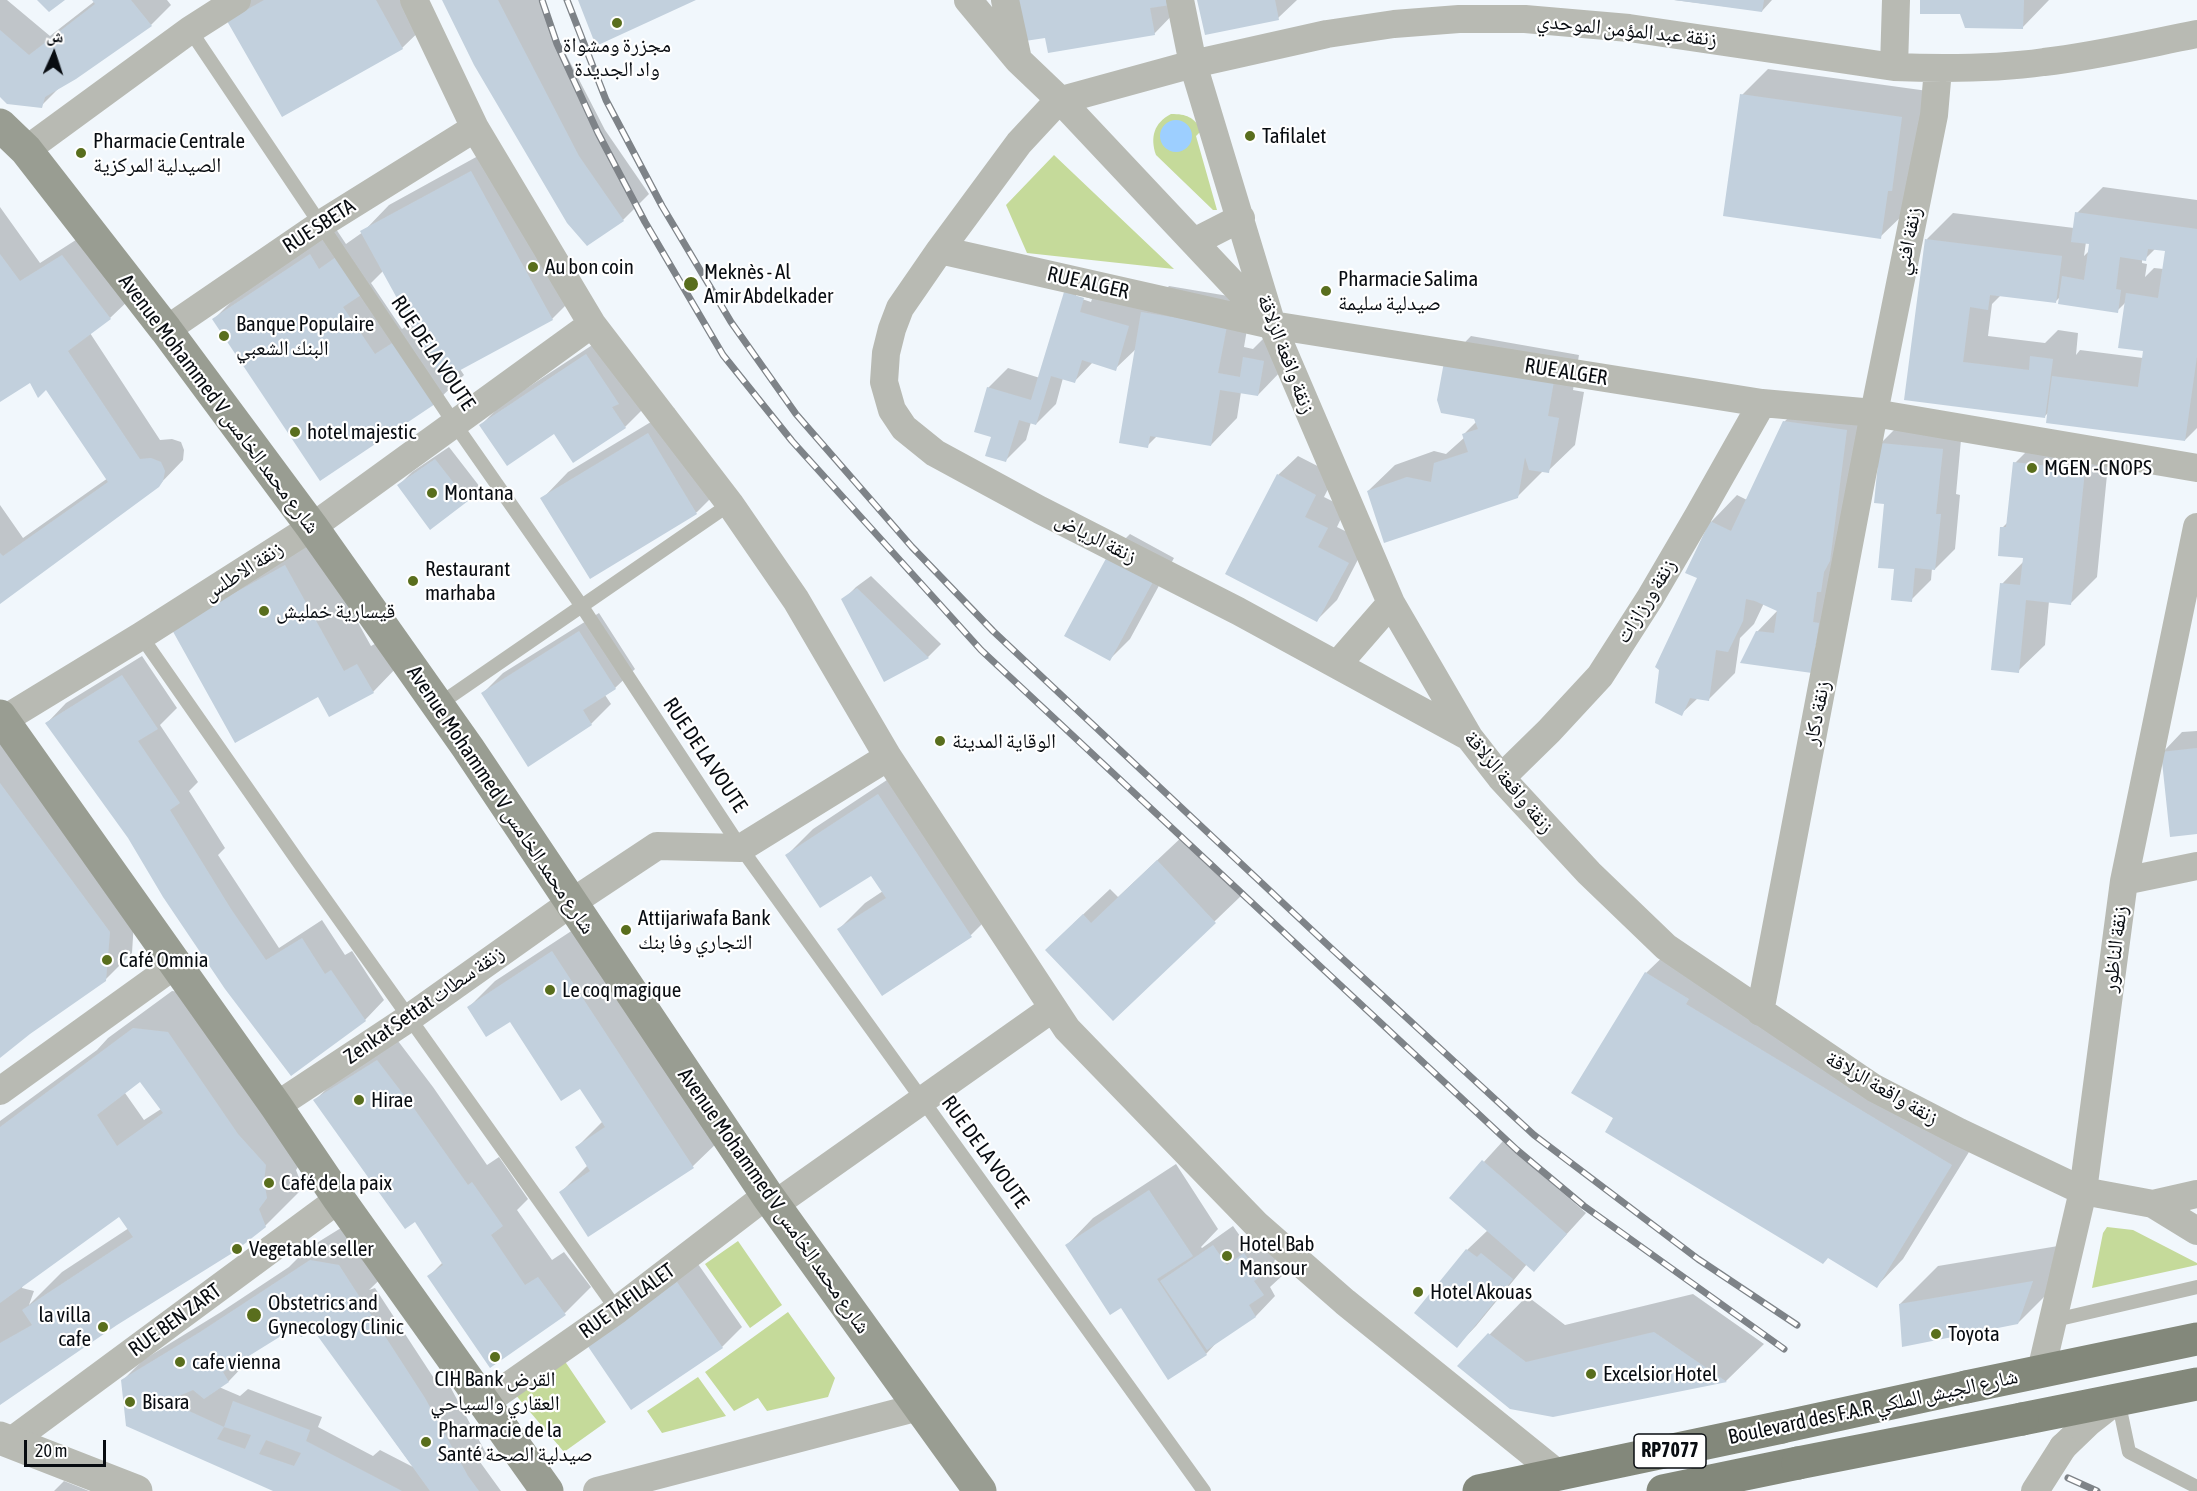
<!DOCTYPE html>
<meta charset="utf-8">
<style>
body{margin:0}
#map{position:relative;width:2197px;height:1491px;overflow:hidden;background:#f1f7fc;font-family:"Asap Condensed","Noto Naskh Arabic",sans-serif}
canvas{display:block}
.north{position:absolute;left:24px;top:24px;width:60px;height:60px;-webkit-text-stroke:4px #fff;paint-order:stroke;rotate:3deg;font-size:16px;font-weight:700;line-height:24px;text-align:center;color:#080c11}
.north::after{content:'';display:block;margin:auto;width:21px;height:27px;background:#080c11;clip-path:polygon(50% 0,100% 100%,50% 72%,0 100%)}
.scale{position:absolute;left:24px;top:1440px;width:82px;height:27px;box-sizing:border-box;border:3px solid #080c11;border-top:0;padding-left:8px;font-size:18px;line-height:21px;white-space:nowrap;color:#080c11;-webkit-text-stroke:4px #fff;paint-order:stroke}
</style>
<div id="map">
<canvas width="2197" height="1491"></canvas>
<div class="north">ش</div>
<div class="scale">20 m</div>
</div>
<script>
const g = document.querySelector('canvas').getContext('2d');
g.lineJoin = 'round';
function fillPath(path, color) {
  g.fillStyle = color;
  g.fill(path, 'evenodd');
}
function stroke(path, color, width, dash) {
  g.strokeStyle = color;
  g.lineWidth = width;
  g.lineCap = dash ? 'butt' : 'round';
  g.setLineDash(dash || []);
  g.stroke(path);
}
function label(font, color, halo, rows, align = 'center') {
  g.font = font + ' "Asap Condensed","Noto Naskh Arabic",sans-serif';
  g.lineWidth = 4.5;
  g.setLineDash([]);
  g.textBaseline = 'middle';
  g.strokeStyle = halo;
  g.fillStyle = color;
  for (const [text, x, y, turn = 0] of rows) {
    g.save();
    g.translate(x, y);
    g.rotate((+turn || 0) * Math.PI / 180);
    g.textAlign = isNaN(turn) ? turn : align;
    if (halo) g.strokeText(text, 0, 0);
    g.fillText(text, 0, 0);
    g.restore();
  }
}
fillPath(new Path2D(`
 M1171,114C1187,114 1193,117 1202,130L1196,136L1217,210H1213L1156,155C1150,137 1154,123 1171,114Z
 M1054,155L1174,269L1027,253L1006,205Z
 M2107,1227L2133,1230L2197,1263V1265L2092,1288L2103,1233Z
 M738,1241L782,1305L750,1328L705,1264Z
 M788,1312L835,1378L828,1397L767,1411L758,1398L734,1411L705,1372Z
 M564,1360L606,1422L564,1452L514,1393Z
 M698,1377L726,1416L662,1433L647,1411Z`), '#c5da9a');
fillPath(new Path2D(`
 M1160 136a16 16 0 1 1 32 0a16 16 0 1 1-32 0Z`), '#9dcfff');
fillPath(new Path2D(`
 M0,0H7L50,36L95,1L94,0H167L171,5L151,25L61,86L41,106L0,94Z
 M250,0H416L429,22L402,48L282,115L229,21Z
 M444,0H538L605,130L649,194L623,220L568,222L475,64Z
 M1020,0H1179L1180,7L1154,34L1046,36Z
 M1199,0H1297L1278,18Z
 M1674,0H1772L1762,11Z
 M1922,0H2049L2022,28L1961,13Z
 M1768,69L1928,91L1907,211L1880,237L1742,95Z
 M498,145L578,293L552,319L460,369L464,375L437,401L214,319L240,293L336,229L346,244L363,232L389,205ZM384,270L412,322L402,329L371,283Z
 M2103,187L2197,200V428L2185,440L2049,412L2045,416L1906,398L1927,239L1953,213L2074,228L2077,213ZM2086,242L2091,243L2089,251L2084,256ZM2156,248L2167,250L2164,269L2154,268L2145,277L2147,264L2142,263V259H2145ZM2001,295L2055,302L2060,297L2117,311L2126,302L2145,350L2143,358L2080,350L2076,355L2078,333L2058,330L2045,343L1988,336L1992,304Z
 M0,207L40,263L82,236L130,299L110,318L90,333L160,440L172,439L181,442L184,450L183,460L158,486L0,602V505L23,538L108,478L46,388L30,381L0,400Z
 M1085,273L1103,278L1099,292L1149,307L1169,286L1252,300L1244,347L1253,349L1271,331L1290,335L1284,368L1258,395L1241,392L1237,418L1211,445L1158,435L1147,446L1121,442L1137,348L1115,369L1093,362L1074,382L1063,378L1056,404L1036,424L1031,422L1026,440L1006,460L987,454L993,436L976,431L988,388L1008,368L1040,378L1065,293ZM1076,294L1092,299L1091,302L1076,297Z
 M606,336L645,407L625,427L555,432L481,425L501,405Z
 M1471,336L1579,355L1573,390L1584,392L1575,445L1548,471H1543L1517,497L1368,491L1395,465L1434,451L1446,454L1465,437L1464,434L1477,421L1445,363Z
 M1811,396L1872,404L1838,645L1757,632L1778,610L1764,603L1754,624L1740,638L1735,673L1709,699L1698,698L1681,714L1699,578L1711,522L1737,495L1747,500L1784,422Z
 M674,408L723,486L697,512L591,577L542,499L568,472Z
 M1901,423L1962,429L1956,494L1960,495L1955,549L1935,569L1932,568L1931,580L1911,600L1896,568L1886,503L1881,443Z
 M2041,437L2110,444L2097,577L2071,603L2049,601L2045,645L2018,671L2002,584L2024,561L2025,556L2002,528L2009,521L2015,463Z
 M449,447L480,487L467,500L399,485L412,472Z
 M1298,456L1335,475L1324,497L1346,508L1337,527L1367,542L1337,600L1317,620L1278,475Z
 M1130,534L1174,558L1130,639L1110,659V554Z
 M312,540L371,646L384,639L399,665L373,692L173,628Z
 M871,576L941,644L928,657L885,680L843,600L856,587Z
 M599,613L635,669L615,688L605,695L611,704L591,724L483,693L503,673Z
 M142,656L177,708L160,725L198,782L189,791L225,848L218,855L279,948L322,920L345,955L352,951L384,1000L365,1020L291,1074L129,838L47,723L66,703Z
 M0,724L135,905L132,953L106,979L29,1032L0,1056Z
 M2197,731V833L2163,752L2182,732Z
 M905,768L997,909L971,935L839,929L865,903L883,891L871,873L787,855L813,829Z
 M1184,835L1242,895L1113,1019L1073,924L1110,889L1118,897Z
 M579,926L720,1140L693,1166L589,1235L561,1192L587,1166L577,1147L603,1121L581,1087L510,1020L469,1007L495,981Z
 M1673,947L1977,1139L1903,1259L1877,1286L1573,1092L1646,973Z
 M172,991L206,995L304,1158L296,1170L303,1188L265,1226L116,1323L0,1403V1121L97,1050L108,1038ZM141,1080L161,1109L144,1120L125,1093ZM120,1215L129,1228L62,1272L29,1305L34,1291L22,1288L23,1284Z
 M398,1041L433,1087L487,1165L499,1157L528,1199L517,1210L552,1260L564,1252L591,1287L565,1313L429,1276L443,1262L415,1219L315,1100L335,1081Z
 M1503,1141L1586,1213L1534,1270L1527,1264L1476,1326L1457,1346L1467,1250L1488,1230L1451,1198Z
 M1176,1164L1218,1229L1201,1247L1202,1248L1233,1226L1247,1246L1265,1235L1279,1256L1274,1261L1283,1275L1270,1287L1275,1296L1256,1316L1219,1340L1206,1354L1121,1306L1067,1245L1093,1218Z
 M349,1223L399,1261L369,1290L375,1288L439,1386L446,1379L487,1455L480,1462L501,1491H277L123,1380L143,1360L221,1312L289,1267L307,1249ZM294,1325L314,1329L413,1467L380,1450L373,1456L318,1427L322,1417L248,1389L240,1396L219,1387L229,1381L248,1361L246,1356Z
 M2070,1244L2056,1285L2018,1323L1900,1304L1938,1266Z
 M698,1264L742,1327L722,1347L589,1345Z
 M1693,1294L1764,1344L1726,1381L1553,1415L1459,1366L1527,1296L1565,1325Z
 M64,1481L89,1491H54Z`), '#0003');
fillPath(new Path2D(`
 M37,0H65L49,12Z
 M92,0H131L152,26L76,79L45,97L42,108L7,104L0,97V30L29,55L95,4Z
 M264,0H376L403,49L282,117L227,21Z
 M442,0H498L579,156L624,221L587,246L567,223L474,65Z
 M578,0H696L596,46Z
 M1018,0H1169L1170,5L1150,8L1155,35L1048,53L1045,38L1025,41Z
 M1197,0H1275L1279,20L1205,35Z
 M1674,0H1764L1762,12Z
 M1920,0H2024L2023,29L1965,28L1960,14H1920Z
 M1740,94L1902,117L1892,191H1888L1881,239L1723,216Z
 M471,171L553,320L442,380L360,231Z
 M2075,212L2197,229V356L2185,441L2046,423L2052,376L2138,387L2143,351L2118,348L2126,293L2158,298L2165,251L2148,249L2146,261L2120,257L2116,289L2121,290L2118,313L2058,304L2062,276L2084,280L2089,244L2071,242Z
 M1925,239L2062,256L2056,303L1990,295L1988,310L1970,307L1963,362L2029,370L2030,356L2053,359L2045,418L1904,400Z
 M0,254L20,281L62,255L111,319L68,351L140,459L151,458L161,462L165,471L163,481L159,487L0,604V553L3,556L108,482L46,390L38,398L30,383L0,402Z
 M310,254L319,269L336,257L361,295L343,307L375,354L397,340L438,402L320,481L212,319Z
 M1064,292L1084,298L1080,312L1129,326L1116,371L1082,360L1075,383L1051,376L1036,425L1019,420L1006,462L985,456L991,437L974,432L987,387L1031,400Z
 M1141,312L1227,326L1218,373L1240,377L1243,357L1264,361L1258,396L1220,390L1211,446L1150,436L1148,448L1119,443Z
 M586,354L619,404L612,407L626,428L573,463L554,434L507,466L479,425Z
 M1444,362L1554,381L1548,416L1559,418L1549,473L1529,470L1525,457L1518,498L1384,543L1367,491L1407,477L1431,482L1434,463L1468,452L1462,434L1478,429L1474,419L1441,413L1437,400Z
 M1783,421L1847,430L1830,561L1824,572L1821,592H1817L1813,622L1819,623L1812,673L1740,663L1756,631L1774,633L1777,611L1755,601L1746,599L1743,621L1728,652L1716,650L1709,701L1690,698L1682,716L1655,703L1659,670L1655,667L1697,578L1685,573L1710,521L1731,531Z
 M648,433L697,514L590,579L540,498Z
 M1880,443L1943,449L1936,514H1941L1935,570L1915,568L1912,602L1891,600L1894,569L1878,568L1884,504L1874,503Z
 M435,459L468,501L430,530L397,485Z
 M2013,462L2085,470L2071,605L2026,600L2019,673L1991,670L2000,583L2020,585L2023,558L1998,556L2000,527H2006Z
 M1277,474L1316,495L1305,517L1328,528L1318,547L1349,563L1317,622L1225,574Z
 M1109,553L1155,578L1110,661L1064,636Z
 M285,565L344,671L357,664L374,693L329,717L318,697L235,743L171,628Z
 M857,588L929,658L884,682L841,599Z
 M579,631L616,689L583,710L592,725L528,767L481,693Z
 M122,675L158,729L138,741L180,803L170,810L231,909L266,960L302,938L325,974L331,970L366,1021L291,1076L225,989L163,897L128,838L45,723Z
 M2197,748V834L2170,837L2161,752Z
 M0,783L110,932L106,981L30,1034L0,1058Z
 M878,794L972,937L882,996L837,929L886,898L871,876L820,908L785,855Z
 M1157,860L1216,923L1113,1021L1045,950L1083,914L1091,923Z
 M552,951L694,1168L588,1237L559,1192L590,1171L575,1147L605,1127L580,1089L561,1101L510,1022L486,1037L467,1007Z
 M1645,972L1689,999L1686,1004L1952,1165L1877,1288L1828,1258L1823,1264L1605,1132L1613,1118L1571,1093Z
 M133,1028L168,1032L238,1134L266,1165L264,1181L267,1198L259,1209L266,1227L234,1252L117,1325L0,1405V1343L32,1325L22,1310L133,1237L119,1217L0,1303V1127ZM140,1082L163,1113L117,1146L97,1115Z
 M377,1060L413,1107L468,1185L472,1182L503,1226L491,1235L525,1285L538,1277L566,1315L490,1368L427,1276L443,1265L415,1222L405,1229L313,1100Z
 M1482,1160L1567,1234L1534,1272L1449,1198Z
 M1149,1190L1193,1256L1157,1279L1207,1355L1168,1380L1121,1308L1110,1315L1065,1245Z
 M1213,1245L1227,1265L1244,1253L1260,1277L1254,1281L1264,1295L1249,1305L1256,1317L1207,1350L1160,1281Z
 M1466,1249L1477,1257L1481,1253L1513,1279L1457,1348L1414,1313Z
 M310,1260L339,1265L425,1398L468,1476L479,1491H430L314,1331L301,1337L294,1328L223,1372L229,1382L204,1399L193,1390L167,1401L224,1427L217,1439L245,1449L251,1435L224,1427L233,1401L310,1430L306,1441L402,1491H273L126,1426L121,1380L200,1332ZM266,1440L301,1453L294,1466L259,1454Z
 M2033,1281L2018,1324L1902,1347L1899,1304Z
 M677,1282L723,1348L631,1410L587,1345Z
 M1654,1332L1727,1382L1553,1417L1510,1409L1457,1366L1488,1333L1526,1362Z`), '#c2d0dd');
stroke(new Path2D(`
 M190,30L454,423L581,605L741,848L1204,1491
 M141,636L300,864L617,1310
 M438,705L730,504
 M2051,1321L2197,1287
 M2118,1400L2129,1452L2197,1487`), '#b8bab3', 14);
stroke(new Path2D(`
 M414,0L475,128L592,324L730,504L796,600L888,757L1067,1029L1256,1224L1345,1302L1558,1474
 M968,0L1018,60L1061,101L1268,321
 M1005,0L1017,55
 M1180,0L1193,64L1272,325L1391,603L1469,737L1501,778L1589,873L1666,947L1874,1088L1959,1132L2083,1191L2153,1204L2197,1231
 M1894,67L1896,0
 M26,150L190,30L237,0
 M1194,242L1241,218
 M940,250L1272,325L1762,403L1874,413L2197,468
 M166,330L321,224L475,128
 M1337,665L1391,603
 M0,722L141,636L312,527L592,324
 M1469,737L1238,611L1040,510L935,453L904,428L892,410L884,382L886,353L892,329L900,308L940,250L1019,143L1058,101L1193,64L1327,34L1394,24L1459,19H1525L1629,28L1894,67C1944,69 1994,69 2044,62C2096,56 2146,44 2197,34
 M1501,778L1549,731L1600,676L1650,598L1698,516L1762,403
 M2124,881L2197,866
 M1760,1012L1874,413L1934,115L1938,69
 M0,1091L175,965
 M276,1106L409,1018L571,903L657,846L741,848L888,757
 M2153,1204L2197,1194
 M774,1205L1053,1008
 M2041,1371L2083,1191L2124,881L2197,527
 M484,1403L617,1310L767,1195
 M10,1442L339,1199
 M2063,1447L2089,1422L2117,1400
 M597,1491L919,1407`), '#b8bab3', 28);
stroke(new Path2D(`
 M0,1438L136,1491`), '#b8bab3', 33);
stroke(new Path2D(`
 M0,125L26,150L166,330L312,527L468,748L767,1195L980,1491
 M0,716L276,1106L339,1199L547,1491`), '#999d92', 33);
stroke(new Path2D(`
 M1966,1387L2197,1339
 M2022,1419L2197,1384
 M1479,1491L1782,1427
 M1663,1491L1798,1463`), '#83887b', 33);
const rail = new Path2D(`
 M542,0L557,44L598,133L645,222L723,355L792,441L981,650L1517,1150L1584,1206L1784,1349
 M567,0L606,100L662,206L731,322L796,414L912,547L993,631L1332,949L1534,1135L1698,1259L1797,1325
 M2068,1478L2097,1491`);
stroke(rail, '#7e8388', 7);
stroke(rail, '#fff', 4.5, [14]);
stroke(new Path2D(`
 M2035,1491L2063,1447`), '#b8bab3', 28);
stroke(new Path2D(`
 M1782,1427L1966,1387
 M1798,1463L2022,1419`), '#83887b', 33);
for (const [x, y, r, color] of [
 [617,23,6,"#596e1d"],
 [1250,136,6,"#596e1d"],
 [81,153,6,"#596e1d"],
 [533,267,6,"#596e1d"],
 [691,284,8,"#596e1d"],
 [1326,291,6,"#596e1d"],
 [224,336,6,"#596e1d"],
 [295,432,6,"#596e1d"],
 [2032,468,6,"#596e1d"],
 [432,493,6,"#596e1d"],
 [413,581,6,"#596e1d"],
 [264,611,6,"#596e1d"],
 [940,741,6,"#596e1d"],
 [626,930,6,"#596e1d"],
 [107,960,6,"#596e1d"],
 [550,990,6,"#596e1d"],
 [359,1100,6,"#596e1d"],
 [269,1183,6,"#596e1d"],
 [237,1249,6,"#596e1d"],
 [1227,1256,6,"#596e1d"],
 [1418,1292,6,"#596e1d"],
 [254,1315,8,"#596e1d"],
 [103,1327,6,"#596e1d"],
 [1936,1334,6,"#596e1d"],
 [495,1357,6,"#596e1d"],
 [180,1362,6,"#596e1d"],
 [1591,1374,6,"#596e1d"],
 [130,1402,6,"#596e1d"],
 [426,1442,6,"#596e1d"]
]) {
  const dot = new Path2D();
  dot.arc(x, y, r, 0, 2 * Math.PI);
  g.fillStyle = color;
  g.fill(dot);
  stroke(dot, '#fff', 2);
}
for (const [x, y, w] of [
 [1670,1451,72]
]) {
  const box = new Path2D();
  box.roundRect(x - w / 2, y - 17, w, 34, 4.5);
  g.fillStyle = '#fff';
  g.fill(box);
  stroke(box, '#080c11', 1.5);
}
label('bold 20px', '#080c11', null, [
 ["RP7077",1670,1451]
]);
label('21px', '#080c11', '#fff', [
 ["زنقة عبد المؤمن الموحدي",1627,30,6],
 ["RUE SBETA",319,226,-33],
 ["زنقة افني",1908,241,-79],
 ["RUE ALGER",1088,283,13],
 ["RUE DE LA VOUTE",433,353,56],
 ["زنقة واقعة الزلاقة",1286,354,69],
 ["RUE ALGER",1566,372,9],
 ["Avenue Mohammed V شارع محمد الخامس",219,404,53],
 ["زنقة الرياض",1096,538,27],
 ["زنقة الاطلس",243,571,-33],
 ["زنقة ورزازات",1646,601,-58],
 ["زنقة دكار",1817,713,-79],
 ["RUE DE LA VOUTE",705,755,56],
 ["زنقة واقعة الزلاقة",1509,782,50],
 ["Avenue Mohammed V شارع محمد الخامس",501,800,56],
 ["زنقة الناظور",2115,949,-83],
 ["Zenkat Settat زنقة سطات",424,1005,-35],
 ["زنقة واقعة الزلاقة",1882,1088,30],
 ["RUE DE LA VOUTE",985,1152,54],
 ["Avenue Mohammed V شارع محمد الخامس",774,1201,55],
 ["RUE TAFILALET",627,1301,-36],
 ["RUE BEN ZART",175,1320,-36],
 ["Boulevard des F.A.R شارع الجيش الملكي",1873,1407,-12]
]);
label('21px', '#080c11', '#fff', [
 ["مجزرة ومشواة",617,45,"center"],
 ["واد الجديدة",617,69,"center"],
 ["Tafilalet",1262,136],
 ["Pharmacie Centrale",93,141],
 ["الصيدلية المركزية",93,165],
 ["Au bon coin",545,267],
 ["Meknès - Al",704,272],
 ["Amir Abdelkader",704,296],
 ["Pharmacie Salima",1338,279],
 ["صيدلية سليمة",1338,303],
 ["Banque Populaire",236,324],
 ["البنك الشعبي",236,348],
 ["hotel majestic",307,432],
 ["MGEN -CNOPS",2044,468],
 ["Montana",444,493],
 ["Restaurant",425,569],
 ["marhaba",425,593],
 ["قيسارية خمليش",276,611],
 ["الوقاية المدينة",952,741],
 ["Attijariwafa Bank",638,918],
 ["التجاري وفا بنك",638,942],
 ["Café Omnia",119,960],
 ["Le coq magique",562,990],
 ["Hirae",371,1100],
 ["Café de la paix",281,1183],
 ["Hotel Bab",1239,1244],
 ["Mansour",1239,1268],
 ["Vegetable seller",249,1249],
 ["Hotel Akouas",1430,1292],
 ["Obstetrics and",268,1303],
 ["Gynecology Clinic",268,1327],
 ["la villa",91,1315,"right"],
 ["cafe",91,1339,"right"],
 ["Toyota",1948,1334],
 ["cafe vienna",192,1362],
 ["Excelsior Hotel",1603,1374],
 ["CIH Bank القرض",495,1379,"center"],
 ["العقاري والسياحي",495,1403,"center"],
 ["Bisara",142,1402],
 ["Pharmacie de la",438,1430],
 ["Santé صيدلية الصحة",438,1454]
], 'left');
</script>
